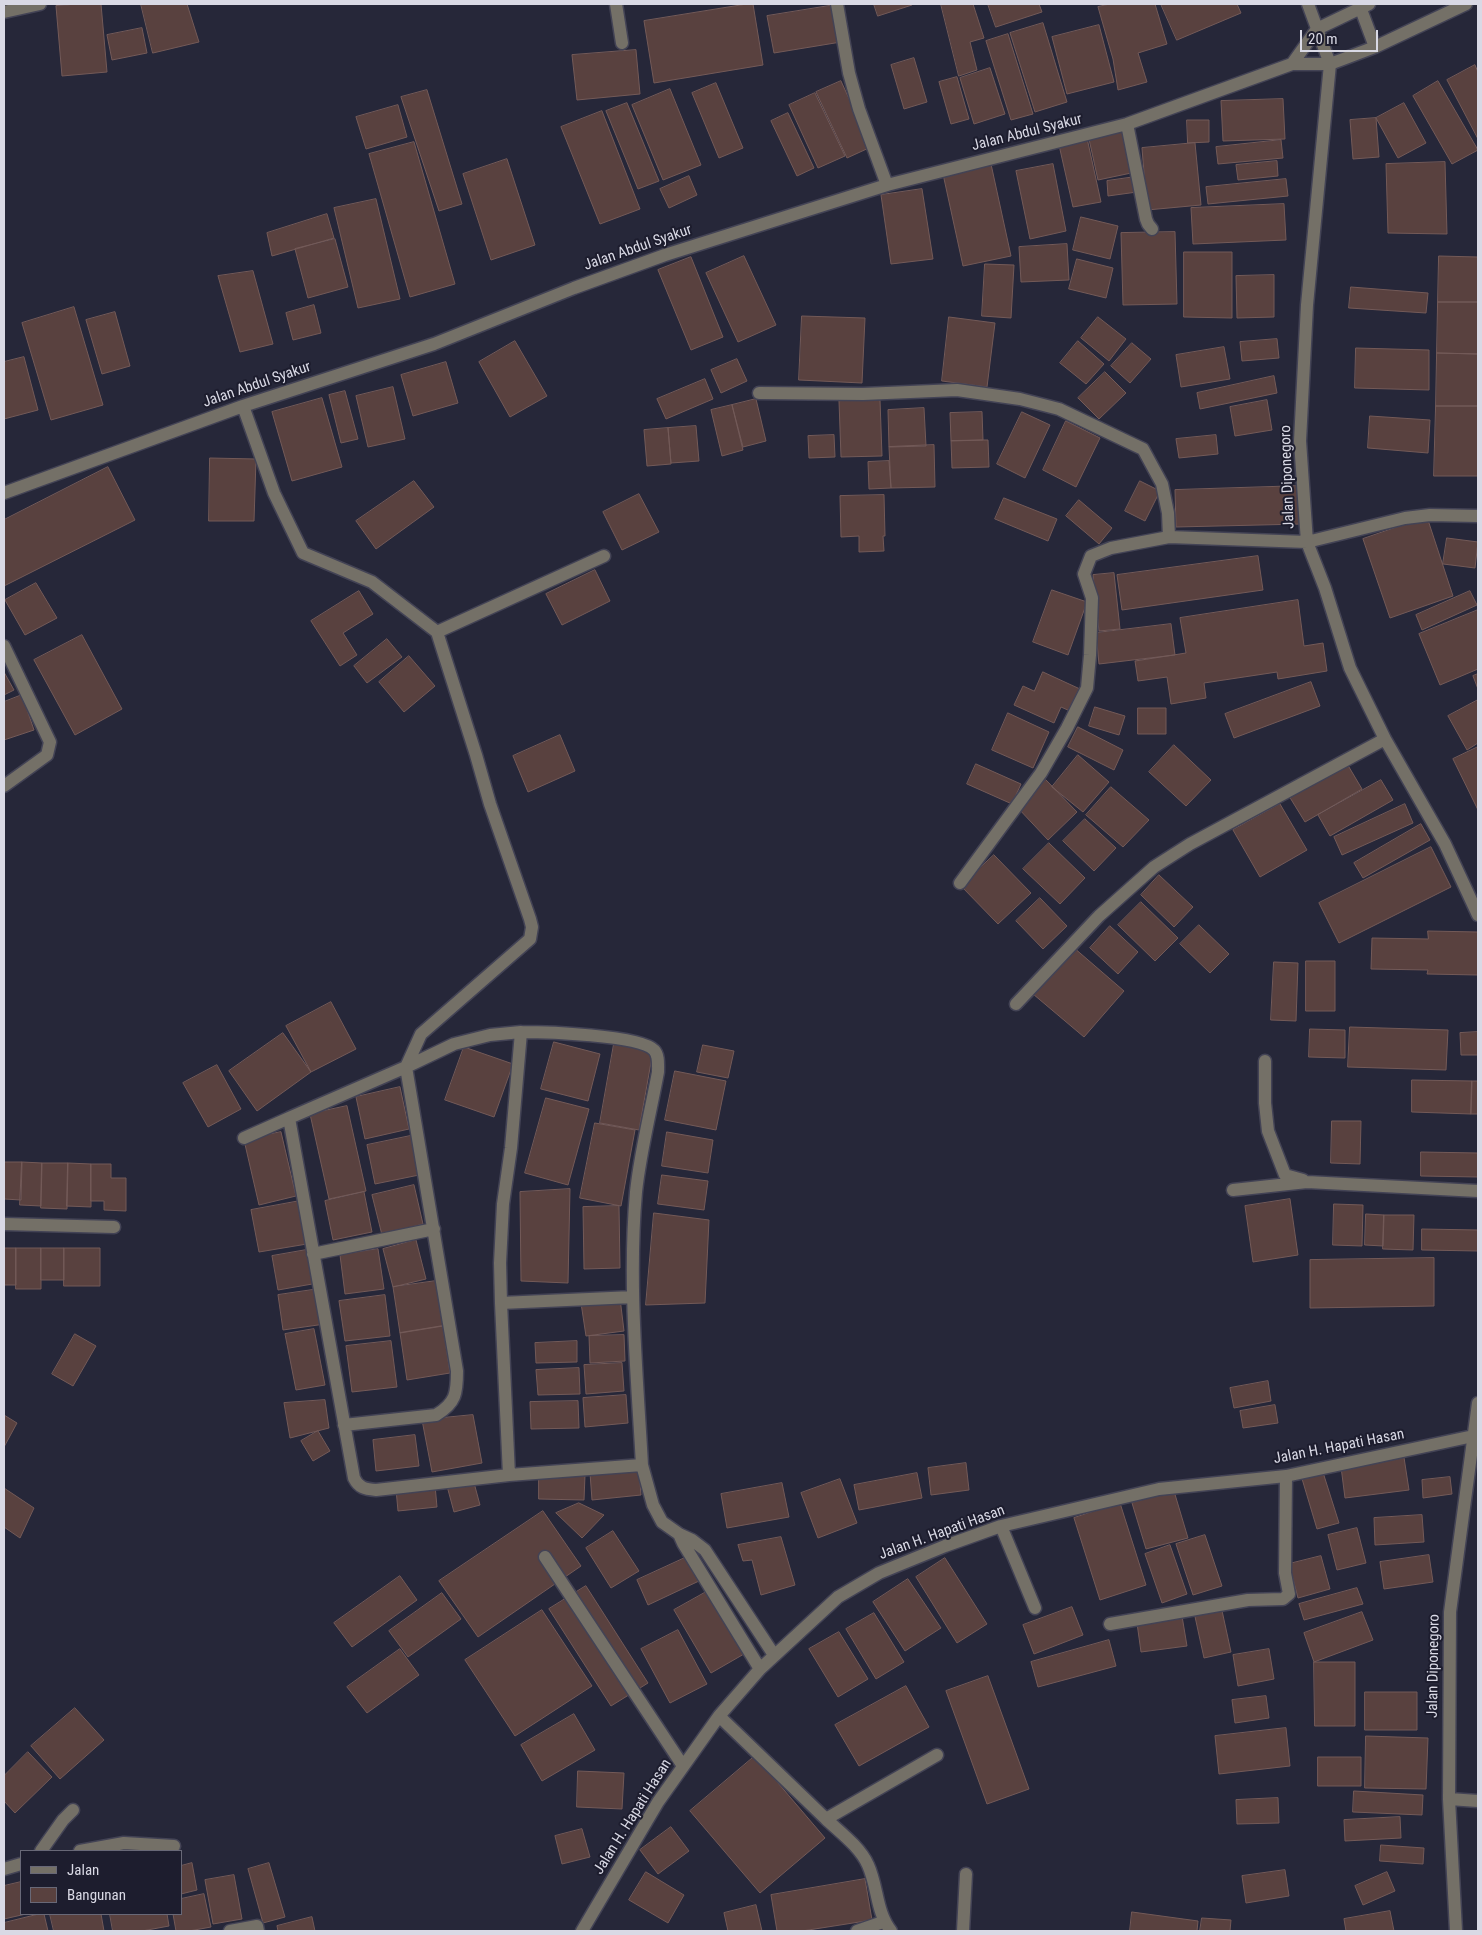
<!DOCTYPE html>
<style>
body{margin:0}
#map{position:relative;width:1482px;height:1935px;overflow:hidden;background:#262739;font-family:"Roboto Condensed",sans-serif}
canvas{display:block}
.frame{position:absolute;inset:0;border:5px solid #d9d9e5;pointer-events:none}
.legend{position:absolute;left:20px;top:1850px;width:162px;height:65px;box-sizing:border-box;background:#1d1d2e;border:1px solid #686877;margin:0;padding:6px 9px;list-style:none;font-size:15px;color:#d9d9e5}
.legend li{display:flex;align-items:center;gap:10px;height:25px}
.legend b{width:25px;border:1px solid #686877}
.scale{position:absolute;left:1300px;top:30px;width:78px;height:22px;box-sizing:border-box;border:2px solid #d9d9e5;border-top:0;padding-left:6px;font-size:15px;line-height:18px;white-space:nowrap;color:#d9d9e5;-webkit-text-stroke:4px #1d1d2e;paint-order:stroke}
</style>
<div id="map">
<canvas width="1482" height="1935"></canvas>
<div class="frame"></div>
<ul class="legend">
<li><b style="height:6px;background:#747067"></b>Jalan</li>
<li><b style="height:14px;background:#59413f"></b>Bangunan</li>
</ul>
<div class="scale">20 m</div>
</div>
<script>
const g = document.querySelector('canvas').getContext('2d');
g.lineJoin = 'round';
function fillPath(path, color) {
  g.fillStyle = color;
  g.fill(path, 'evenodd');
}
function stroke(path, color, width, dash) {
  g.strokeStyle = color;
  g.lineWidth = width;
  g.lineCap = dash ? 'butt' : 'round';
  g.setLineDash(dash || []);
  g.stroke(path);
}
function label(font, color, halo, rows, align = 'center') {
  g.font = font + ' "Roboto Condensed",sans-serif';
  g.lineWidth = 4;
  g.setLineDash([]);
  g.textBaseline = 'middle';
  g.strokeStyle = halo;
  g.fillStyle = color;
  for (const [text, x, y, turn = 0] of rows) {
    g.save();
    g.translate(x, y);
    g.rotate((+turn || 0) * Math.PI / 180);
    g.textAlign = isNaN(turn) ? turn : align;
    if (halo) g.strokeText(text, 0, 0);
    g.fillText(text, 0, 0);
    g.restore();
  }
}
const building = new Path2D(`
 M78,4H101L107,72L62,76L56,6Z
 M141,4H187L199,42L153,53Z
 M747,4H753L763,65L654,83L644,21Z
 M874,4H912V5L878,16Z
 M941,4H973L984,38L970,42L977,70L959,76Z
 M988,4H1039L1042,12L996,27Z
 M1110,4H1155L1167,44L1138,53L1147,82L1118,90L1113,59L1098,7Z
 M1161,4H1237L1241,13L1177,40Z
 M835,5L841,42L774,53L767,16Z
 M1043,23L1067,102L1035,112L1010,33Z
 M1099,25L1114,82L1067,94L1052,37Z
 M142,28L147,53L112,60L107,35Z
 M1008,34L1033,114L1011,120L986,41Z
 M636,50L640,94L577,100L572,55Z
 M914,58L927,102L904,109L891,65Z
 M1475,65L1478,72V139L1447,80Z
 M990,68L1005,114L974,124L960,78Z
 M957,77L969,119L951,124L939,82Z
 M841,81L871,147L847,158L816,92Z
 M1438,81L1478,150L1452,164L1413,96Z
 M716,83L743,148L719,158L692,93Z
 M670,89L701,165L663,180L632,105Z
 M427,90L462,204L439,211L401,97Z
 M815,93L845,156L818,168L789,105Z
 M1283,99L1285,139L1223,141L1221,101Z
 M627,103L659,181L638,189L606,111Z
 M1404,103L1426,143L1398,158L1376,118Z
 M398,105L407,137L366,149L356,117Z
 M602,111L640,209L600,224L561,127Z
 M788,113L814,168L797,176L771,121Z
 M1376,118L1379,157L1353,159L1350,120Z
 M1187,120H1209V142L1188,143Z
 M1127,131L1136,172L1098,180L1089,139Z
 M1087,138L1101,202L1073,207L1059,145Z
 M1281,140L1283,158L1218,164L1216,147Z
 M414,142L455,284L410,297L369,154Z
 M1195,143L1201,205L1147,210L1142,148Z
 M507,159L535,245L491,260L463,174Z
 M1277,161L1278,176L1238,180L1236,165Z
 M1445,162L1447,234L1388,233L1386,164Z
 M991,164L1011,256L963,266L943,174Z
 M1053,164L1066,231L1030,239L1016,171Z
 M689,176L697,195L669,208L660,189Z
 M1135,177L1137,192L1108,196L1107,181Z
 M1286,179L1288,196L1208,204L1206,187Z
 M922,189L933,259L891,264L881,195Z
 M376,199L400,299L358,308L334,208Z
 M1284,204L1286,240L1193,244L1191,208Z
 M327,214L334,238L272,256L267,233Z
 M1081,217L1118,226L1110,259L1073,250Z
 M1175,232L1177,304L1123,305L1121,233Z
 M335,239L348,287L308,298L295,249Z
 M1067,244L1069,280L1021,282L1019,247Z
 M1184,252H1232V318L1184,317Z
 M744,256L776,325L738,342L706,273Z
 M1439,256L1478,257V302H1438Z
 M691,257L723,337L691,350L658,270Z
 M1077,259L1113,268L1106,298L1069,289Z
 M985,264L1014,265L1011,318L982,316Z
 M253,271L273,344L240,352L218,276Z
 M1274,275V317L1237,318L1236,276Z
 M1351,287L1428,293L1426,313L1349,308Z
 M1438,302H1478V354L1437,353Z
 M314,305L321,333L293,340L286,313Z
 M74,307L103,405L51,420L22,323Z
 M115,312L130,366L102,374L86,320Z
 M802,316L865,318L862,383L799,380Z
 M949,317L995,323L987,387L942,381Z
 M1098,317L1126,339L1109,361L1081,338Z
 M1277,339L1279,358L1242,361L1240,342Z
 M515,341L547,396L510,417L479,362Z
 M1078,341L1104,364L1086,384L1060,363Z
 M1132,343L1151,359L1130,383L1111,366Z
 M1224,347L1230,379L1181,387L1176,355Z
 M1356,348L1429,350V390L1355,388Z
 M1437,353L1478,354V406H1436Z
 M24,357L38,410L4,419V362Z
 M737,359L747,381L721,393L711,370Z
 M446,362L458,403L413,416L401,375Z
 M1105,372L1126,393L1099,419L1078,398Z
 M1274,376L1277,393L1200,409L1197,393Z
 M705,379L713,399L666,419L657,399Z
 M393,387L405,439L368,447L356,396Z
 M345,391L358,439L341,443L329,395Z
 M322,398L342,467L292,481L272,412Z
 M756,399L766,441L743,447L732,405Z
 M880,400L882,456L841,457L839,401Z
 M1267,400L1272,430L1235,436L1230,407Z
 M732,405L743,450L722,456L711,410Z
 M1436,406H1478V476H1434Z
 M924,408L926,446L889,447L888,410Z
 M982,412L983,440L951,441L950,413Z
 M1022,412L1050,425L1025,478L997,464Z
 M1370,416L1430,420L1428,453L1368,448Z
 M1066,421L1100,438L1076,487L1043,470Z
 M696,426L699,461L671,463L668,428Z
 M668,428L671,464L647,466L644,430Z
 M834,435L835,457L809,458L808,436Z
 M1216,435L1218,454L1179,458L1176,439Z
 M983,440H988L989,467L952,468L951,441Z
 M934,445L935,487L891,488L889,447Z
 M210,458L256,459L254,521H209Z
 M889,461L891,488L869,489L868,462Z
 M108,467L135,520L4,586V520Z
 M414,481L434,507L376,549L356,521Z
 M1140,481L1160,491L1145,521L1125,511Z
 M1301,486L1302,524L1176,527L1175,490Z
 M639,494L659,532L622,550L603,512Z
 M884,495L885,536H883L884,551L859,552V536L841,537L840,496Z
 M1004,498L1057,519L1048,541L995,519Z
 M1079,500L1112,528L1099,544L1066,516Z
 M1427,517L1453,596L1390,618L1363,539Z
 M1447,538L1478,542L1475,568L1443,564Z
 M1258,556L1263,590L1122,610L1117,575Z
 M595,570L610,601L562,625L546,594Z
 M1114,573L1120,629L1099,631L1093,575Z
 M36,583L57,618L25,635L5,600Z
 M1052,590L1087,602L1068,655L1033,642Z
 M359,591L373,614L343,633L357,655L340,666L311,621Z
 M1470,591L1477,605L1422,630L1416,615Z
 M1298,600L1304,646L1323,643L1327,671L1278,679L1277,672L1204,683L1206,698L1171,704L1167,677L1138,681L1135,661L1186,653L1180,618Z
 M1478,610V669L1440,685L1419,634Z
 M1171,624L1175,655L1099,664L1096,633Z
 M82,635L122,709L75,735L34,660Z
 M387,639L402,657L367,683L354,666Z
 M409,656L435,686L404,712L379,682Z
 M4,672L14,690L4,695Z
 M1043,672L1080,689L1070,711L1061,707L1054,723L1014,705L1023,686L1034,691Z
 M1478,674V689L1473,676Z
 M1311,682L1320,706L1234,738L1225,714Z
 M22,695L34,730L4,740V702Z
 M1478,700V743L1467,750L1448,716Z
 M1095,707L1125,716L1119,735L1089,726Z
 M1138,708H1166V734H1138Z
 M1008,713L1049,732L1033,768L992,750Z
 M1078,727L1123,750L1114,770L1068,747Z
 M560,735L575,771L528,792L513,756Z
 M1174,745L1211,780L1186,806L1149,772Z
 M1478,747V810L1453,759Z
 M1078,755L1109,782L1083,812L1052,787Z
 M1346,762L1362,789L1305,822L1289,796Z
 M976,764L1021,784L1012,804L967,784Z
 M1046,780L1077,812L1048,840L1017,807Z
 M1381,780L1393,800L1330,836L1318,815Z
 M1111,787L1149,820L1123,847L1086,815Z
 M1280,804L1307,850L1260,877L1233,830Z
 M1405,804L1413,823L1342,855L1334,837Z
 M1085,819L1116,848L1094,871L1063,841Z
 M1421,824L1430,840L1363,878L1354,863Z
 M1049,843L1085,878L1060,904L1023,869Z
 M1431,847L1451,887L1339,943L1319,903Z
 M994,855L1031,893L998,924L961,886Z
 M1159,875L1193,907L1174,927L1141,895Z
 M1040,898L1067,926L1043,949L1016,921Z
 M1141,902L1178,938L1155,961L1118,925Z
 M1199,925L1229,954L1210,973L1180,944Z
 M1110,926L1138,952L1118,974L1090,948Z
 M1428,931L1478,932V975L1427,974L1428,970L1371,969L1372,938L1428,939Z
 M1073,947L1124,991L1084,1037L1033,994Z
 M1306,961H1335V1011H1306Z
 M1274,962L1298,963L1296,1021L1271,1020Z
 M331,1002L356,1049L311,1072L286,1026Z
 M1350,1027L1448,1030L1446,1070L1348,1067Z
 M1310,1029L1345,1030V1058L1309,1057Z
 M1478,1032V1055H1461L1460,1033Z
 M283,1033L311,1072L257,1111L229,1071Z
 M554,1042L600,1054L588,1101L541,1089Z
 M614,1044L653,1051L639,1130L600,1123Z
 M703,1045L734,1051L728,1078L697,1072Z
 M464,1047L513,1064L494,1117L445,1100Z
 M217,1065L241,1109L208,1127L183,1083Z
 M675,1071L726,1081L716,1130L665,1120Z
 M1412,1080L1472,1081L1471,1114L1412,1112Z
 M1472,1081H1478V1114H1471Z
 M400,1087L409,1129L365,1139L356,1097Z
 M546,1098L589,1109L568,1185L525,1173Z
 M347,1106L366,1191L329,1199L310,1114Z
 M1332,1121H1361L1360,1164L1331,1163Z
 M595,1123L635,1130L621,1206L580,1198Z
 M281,1132L296,1196L259,1205L244,1140Z
 M667,1132L713,1140L708,1173L662,1166Z
 M415,1135L424,1174L375,1184L367,1145Z
 M1421,1152L1478,1153V1177L1421,1176Z
 M4,1162H22L21,1200L4,1199Z
 M22,1162L42,1163L41,1206L20,1205Z
 M42,1163H68L67,1209L41,1208Z
 M68,1163L91,1164V1207L67,1206Z
 M91,1164H111V1178H126V1211L104,1210V1201H91Z
 M662,1175L708,1181L704,1210L658,1204Z
 M414,1185L423,1224L382,1235L372,1195Z
 M570,1189L568,1283L521,1281L520,1192Z
 M364,1192L372,1232L333,1240L325,1201Z
 M1290,1199L1298,1255L1253,1262L1245,1206Z
 M300,1201L307,1244L259,1252L251,1210Z
 M1334,1204L1363,1205L1362,1246L1333,1245Z
 M619,1206L620,1268L584,1269L583,1207Z
 M654,1213L709,1220L705,1303L646,1305Z
 M1366,1214L1384,1215L1383,1246L1365,1245Z
 M1384,1215H1414L1413,1250L1383,1249Z
 M1422,1229L1478,1230V1251L1422,1250Z
 M416,1240L426,1279L393,1287L383,1249Z
 M4,1248H16V1285H4Z
 M16,1248H41V1289H16Z
 M41,1248H64V1280H41Z
 M64,1248H100V1286H64Z
 M312,1249L318,1283L278,1290L272,1256Z
 M378,1249L384,1289L345,1294L340,1255Z
 M1434,1258V1306L1310,1308V1260Z
 M436,1281L443,1326L400,1333L393,1287Z
 M319,1289L325,1324L283,1330L278,1295Z
 M385,1295L390,1336L345,1341L339,1301Z
 M620,1298L624,1331L586,1336L581,1303Z
 M443,1326L450,1373L407,1380L400,1333Z
 M314,1329L325,1385L296,1390L285,1334Z
 M75,1334L96,1346L73,1386L52,1374Z
 M624,1335L625,1361L590,1363L589,1336Z
 M391,1341L397,1387L352,1392L346,1346Z
 M577,1341V1362L536,1363L535,1343Z
 M622,1363L624,1391L586,1394L584,1365Z
 M579,1368L580,1394L538,1395L536,1370Z
 M1268,1381L1271,1401L1234,1408L1230,1388Z
 M626,1395L628,1423L585,1427L583,1398Z
 M325,1400L329,1428L290,1438L284,1403Z
 M578,1401L579,1428L531,1429L530,1402Z
 M1275,1405L1278,1423L1243,1428L1240,1411Z
 M4,1415L17,1423L4,1447Z
 M473,1415L482,1463L432,1472L422,1420Z
 M318,1431L330,1451L313,1461L301,1441Z
 M415,1435L419,1466L376,1471L373,1440Z
 M1403,1451L1409,1490L1345,1498L1340,1459Z
 M966,1463L969,1490L931,1495L928,1468Z
 M1321,1466L1339,1523L1317,1529L1300,1472Z
 M639,1469L641,1495L592,1500L590,1473Z
 M917,1473L922,1498L859,1510L854,1485Z
 M539,1474L585,1475L584,1500L539,1499Z
 M1450,1477L1452,1494L1423,1498L1422,1480Z
 M473,1479L480,1505L454,1512L447,1486Z
 M840,1479L857,1523L818,1538L801,1493Z
 M782,1483L789,1517L727,1528L721,1494Z
 M435,1485L437,1507L398,1511L396,1489Z
 M4,1488L34,1508L20,1538L4,1527Z
 M1174,1491L1188,1538L1146,1549L1132,1503Z
 M579,1503L604,1515L582,1538L556,1513Z
 M1120,1503L1146,1585L1100,1600L1074,1518Z
 M543,1511L581,1566L478,1637L439,1581Z
 M1422,1515L1424,1542L1375,1545L1374,1518Z
 M1357,1528L1366,1563L1337,1570L1328,1535Z
 M613,1531L639,1571L611,1588L586,1548Z
 M1205,1535L1222,1586L1193,1595L1176,1544Z
 M781,1537L795,1585L761,1595L752,1560L743,1561L738,1545Z
 M1170,1545L1187,1594L1162,1603L1145,1554Z
 M1429,1555L1433,1582L1384,1589L1380,1562Z
 M1321,1556L1330,1589L1298,1598L1289,1564Z
 M687,1557L699,1581L648,1605L637,1580Z
 M945,1558L987,1624L957,1643L916,1577Z
 M400,1576L417,1600L352,1647L334,1623Z
 M908,1579L941,1628L905,1651L873,1602Z
 M586,1586L648,1683L611,1706L549,1609Z
 M1357,1588L1363,1604L1304,1620L1299,1604Z
 M708,1591L744,1654L711,1673L674,1610Z
 M442,1593L461,1619L408,1657L389,1631Z
 M1221,1606L1231,1652L1204,1658L1194,1612Z
 M1072,1607L1083,1635L1034,1654L1023,1625Z
 M542,1610L592,1686L515,1736L465,1660Z
 M1362,1612L1373,1640L1314,1662L1304,1633Z
 M874,1613L904,1662L876,1679L846,1629Z
 M1182,1616L1187,1646L1141,1652L1137,1623Z
 M678,1630L707,1684L670,1703L641,1649Z
 M839,1632L868,1679L838,1697L809,1649Z
 M1109,1640L1116,1666L1038,1687L1031,1662Z
 M400,1649L419,1675L367,1713L347,1687Z
 M1269,1649L1274,1679L1238,1686L1233,1655Z
 M1314,1662H1355V1726H1315Z
 M988,1676L1029,1789L987,1804L946,1691Z
 M906,1686L929,1727L859,1766L835,1725Z
 M1365,1692H1417V1730H1365Z
 M1266,1696L1269,1718L1235,1723L1232,1700Z
 M75,1708L104,1740L60,1779L31,1746Z
 M574,1714L595,1750L542,1781L521,1745Z
 M1286,1728L1290,1766L1219,1774L1215,1736Z
 M1366,1736L1428,1738L1426,1789L1365,1788Z
 M28,1752L52,1777L15,1813L4,1801V1776Z
 M755,1756L825,1838L760,1893L690,1811Z
 M1318,1757H1361V1786H1318Z
 M578,1771L624,1773L622,1809L577,1807Z
 M1354,1791L1423,1795L1422,1815L1353,1812Z
 M1278,1798L1279,1823L1237,1824L1236,1800Z
 M1400,1817L1401,1838L1345,1841L1344,1820Z
 M671,1827L689,1851L658,1874L640,1850Z
 M582,1829L590,1857L562,1864L555,1836Z
 M1381,1845L1424,1848L1423,1864L1380,1861Z
 M192,1863L197,1890L181,1894V1866Z
 M269,1863L285,1917L263,1923L248,1869Z
 M1285,1870L1289,1896L1246,1903L1242,1876Z
 M646,1872L684,1895L668,1923L629,1900Z
 M1387,1872L1395,1891L1363,1905L1355,1886Z
 M234,1875L242,1919L213,1924L205,1880Z
 M865,1879L872,1920L802,1931H777L771,1895Z
 M21,1882V1914H26L4,1919V1886Z
 M204,1894L211,1927L189,1931H176L173,1914H181V1899Z
 M756,1905L762,1931H728L724,1913Z
 M1390,1911L1394,1931H1346L1344,1919Z
 M1132,1912L1198,1921L1197,1931H1130Z
 M39,1914H44L48,1931H4V1923Z
 M50,1914H101L104,1931H54Z
 M110,1914H167L169,1926L142,1931H113Z
 M312,1917L315,1931H278L277,1926Z
 M1202,1918L1231,1920L1230,1931H1200Z`);
fillPath(building, '#59413f');
stroke(building, '#735a58', 1);
const minor = new Path2D(`
 M616,4L622,43
 M837,4L849,73L859,109L887,185
 M1308,4L1330,64L1307,305L1300,441L1307,542L1325,588L1350,668L1385,739L1445,844L1478,915
 M1359,4L1375,47
 M4,12L40,4
 M1292,64L1317,29L1369,4
 M1127,124L1146,219L1148,224L1152,229
 M759,393L863,394L957,390L1020,399L1059,409L1143,449L1162,484L1168,513L1169,537
 M243,406L274,493L303,553L372,582L437,632L476,755L490,804L530,919L532,927L530,939L421,1034L406,1067
 M4,493L243,406L434,344L574,288L665,255L887,185L1127,124L1292,64H1330L1375,47L1466,4
 M437,632L604,556
 M4,646L50,742L47,755L4,786
 M960,883L1041,773L1067,728L1087,688L1090,655L1092,598L1084,574L1091,556L1111,548L1169,537L1307,542L1405,518L1430,515L1478,516
 M1016,1004L1099,916L1154,867L1190,844L1385,739
 M1265,1061V1103L1268,1131L1285,1175L1303,1180
 M406,1067L454,1044L490,1035L521,1032
 M289,1118L406,1067L457,1371C457,1393 456,1403 436,1415L344,1425
 M244,1138L289,1118L354,1478C359,1488 365,1489 376,1490L509,1475L642,1465L653,1505L662,1522L679,1534L692,1540L705,1550L774,1655
 M1233,1190L1307,1182L1478,1191
 M4,1224L114,1227
 M313,1254L434,1229
 M501,1303L500,1263L503,1204L511,1148L521,1032C544,1032 640,1035 654,1050C659,1055 658,1065 658,1072C651,1110 640,1153 636,1192C628,1282 637,1374 642,1465
 M509,1475L501,1303L633,1297
 M1001,1526L1035,1608
 M679,1534L683,1543L760,1669
 M545,1557L683,1766
 M1110,1624L1248,1600L1283,1599L1289,1594L1285,1573L1286,1476
 M719,1716L826,1819L937,1755
 M1449,1799L1478,1801
 M826,1819C841,1833 860,1847 868,1865C878,1887 876,1912 891,1931
 M41,1851L63,1820L73,1810
 M80,1851L124,1843L174,1846
 M4,1869L21,1864
 M230,1931L257,1926L258,1931
 M582,1931L658,1802L719,1716L760,1669L838,1597L879,1573L945,1546L1001,1526L1159,1489L1286,1476L1478,1435
 M857,1931L883,1922
 M963,1931L966,1874
 M1456,1931L1449,1799L1450,1612L1478,1403`);
stroke(minor, '#434355', 15);
stroke(minor, '#747067', 12);
label('15px', '#d9d9e5', '#1d1d2e', [
 ["Jalan Abdul Syakur",1027,133,-14],
 ["Jalan Abdul Syakur",638,248,-19],
 ["Jalan Abdul Syakur",257,385,-19],
 ["Jalan Diponegoro",1288,477,-92],
 ["Jalan H. Hapati Hasan",1339,1447,-11],
 ["Jalan H. Hapati Hasan",942,1533,-20],
 ["Jalan Diponegoro",1434,1666,-89],
 ["Jalan H. Hapati Hasan",633,1817,-58]
]);
</script>
